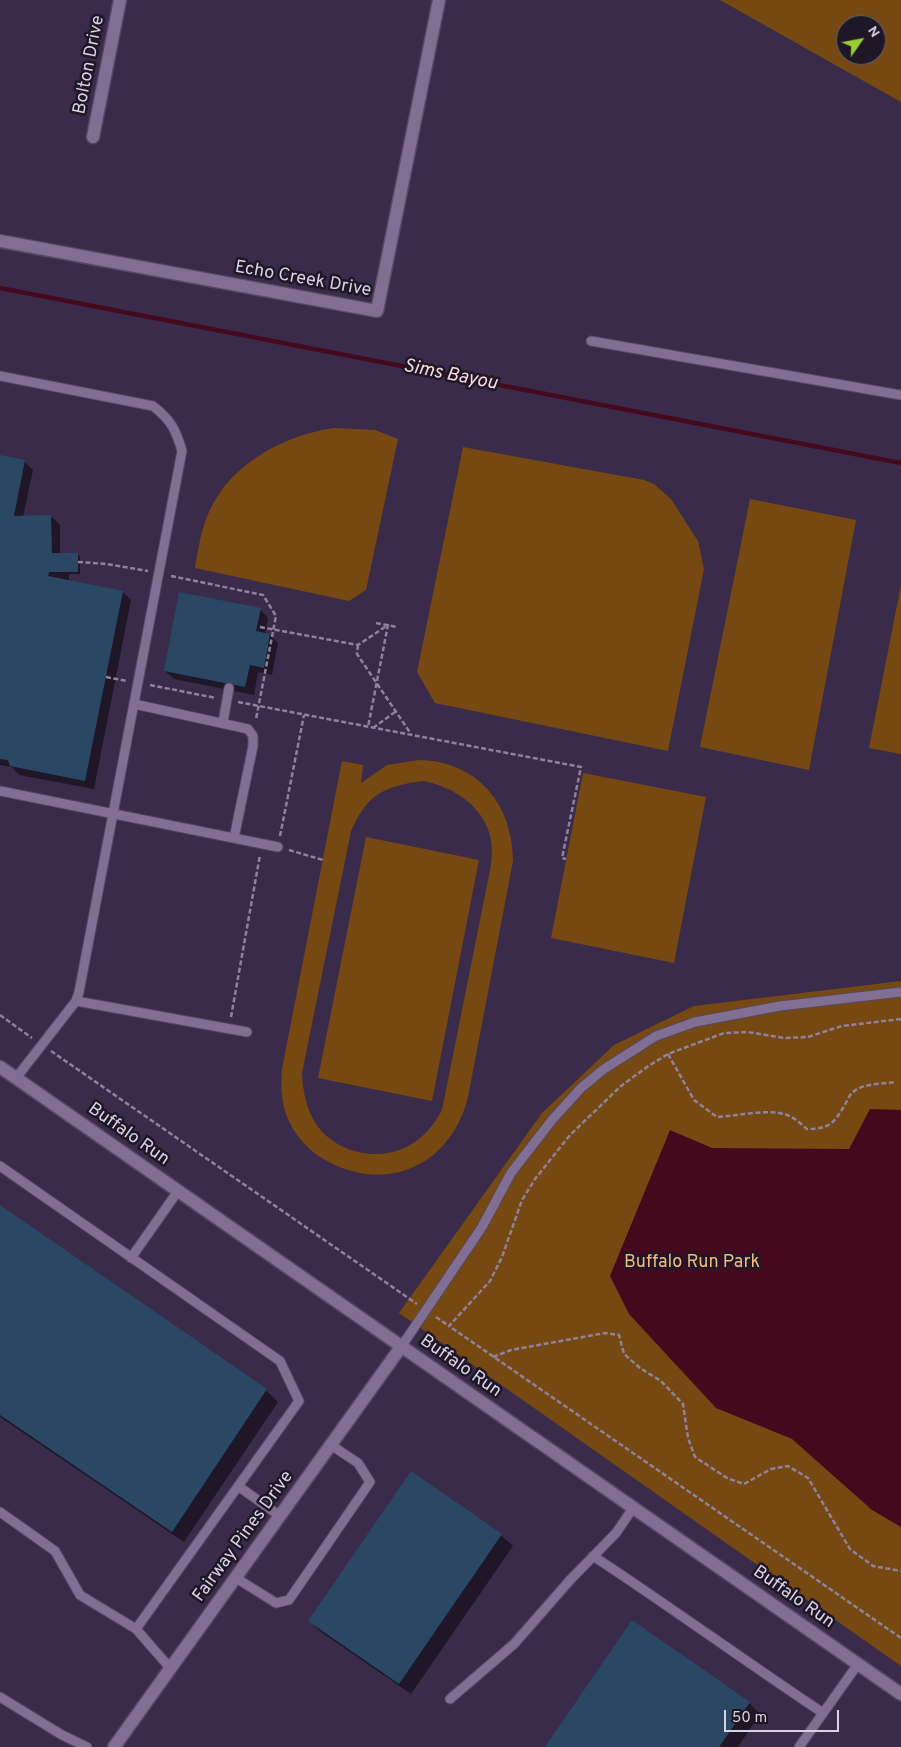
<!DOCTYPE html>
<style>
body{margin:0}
#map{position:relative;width:901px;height:1747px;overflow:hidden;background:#3a2b4a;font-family:Overpass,sans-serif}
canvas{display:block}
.north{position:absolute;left:836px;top:15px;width:50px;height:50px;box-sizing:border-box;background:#1e1726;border:1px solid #696172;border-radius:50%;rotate:57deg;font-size:14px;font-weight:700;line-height:20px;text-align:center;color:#dad1e5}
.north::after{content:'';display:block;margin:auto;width:18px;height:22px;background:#9bcb33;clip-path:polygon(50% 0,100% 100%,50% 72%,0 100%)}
.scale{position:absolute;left:724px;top:1710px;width:115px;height:22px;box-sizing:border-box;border:2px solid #dad1e5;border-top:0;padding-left:6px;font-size:15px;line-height:18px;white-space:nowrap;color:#dad1e5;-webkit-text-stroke:4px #1e1726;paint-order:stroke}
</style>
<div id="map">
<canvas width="901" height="1747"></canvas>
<div class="north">N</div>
<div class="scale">50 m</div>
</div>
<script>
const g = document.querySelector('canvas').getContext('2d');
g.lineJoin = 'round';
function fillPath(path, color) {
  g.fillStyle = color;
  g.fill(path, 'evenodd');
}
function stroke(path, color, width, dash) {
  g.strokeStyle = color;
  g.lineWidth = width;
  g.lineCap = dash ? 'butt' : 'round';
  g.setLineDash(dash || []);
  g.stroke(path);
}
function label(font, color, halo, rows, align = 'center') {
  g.font = font + ' Overpass,sans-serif';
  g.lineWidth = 5;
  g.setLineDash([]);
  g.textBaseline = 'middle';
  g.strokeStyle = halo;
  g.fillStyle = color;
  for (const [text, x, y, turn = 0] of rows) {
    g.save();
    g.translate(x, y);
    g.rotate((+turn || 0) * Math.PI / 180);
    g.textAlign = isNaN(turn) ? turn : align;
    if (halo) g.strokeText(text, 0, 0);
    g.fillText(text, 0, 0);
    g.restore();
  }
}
fillPath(new Path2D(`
 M720,0H901V102ZM846,25H876V55H846Z
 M334,428L375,430L398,439L366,590L349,601L195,568C198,550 201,530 209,512C230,464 284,435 334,428Z
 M463,447L644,480L654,484L671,499L698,541L704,569L668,751L435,703L417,672Z
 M750,499L856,520L809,770L700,747Z
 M901,585V754L869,748Z
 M419,760C477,761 513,804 513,861L468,1097C452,1163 390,1194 329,1162C307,1151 290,1131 284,1107C281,1094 281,1082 282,1069L342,761L363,765L361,783L387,765ZM422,781C453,786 486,807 491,841C492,849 492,857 491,865L442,1110C433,1127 420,1142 402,1149C373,1161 334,1151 316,1124C306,1108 303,1092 302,1073L351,831C368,794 382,787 422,781Z
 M583,773L706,797L674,963L551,938Z
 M366,837L479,860L432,1101L318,1078Z
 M901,981V1666L399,1313L542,1113L614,1045L694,1006Z`), '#764912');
fillPath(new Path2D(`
 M870,1109L901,1110V1527L872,1510L792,1439L716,1408L629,1314L610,1276L670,1130L712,1148L849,1149Z`), '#44091d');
fillPath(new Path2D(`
 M0,457L24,461L33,470L23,517L51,516L60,525V554H78L80,557V574H69V581L123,592L131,600L94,789L19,775L12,767L0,765Z
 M260,609L268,618L265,634L270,635L278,643L272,675L258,672L254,695L174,679L165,671Z
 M0,1206L266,1390L278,1402L184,1542L0,1417Z
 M501,1535L513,1546L411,1694L321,1632L310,1621Z
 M749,1703L760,1714L738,1747H547Z`), '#0007');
stroke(new Path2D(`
 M0,288L901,463`), '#44091d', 4.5);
fillPath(new Path2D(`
 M0,455L25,460L14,516L51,515L52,553H78V572H49L48,576L123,591L85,781L10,766L8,760L0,759Z
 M179,592L261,608L256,631L270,634L264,668L250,665L245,687L164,671Z
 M0,1205L267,1389L172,1532L0,1415Z
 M411,1471L502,1534L399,1684L308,1621Z
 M632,1620L750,1702L719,1747H545Z`), '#2a4863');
const service = new Path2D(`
 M591,341L901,395
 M0,376L153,406C171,420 176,430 182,451L79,992L76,1001L16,1078
 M134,704L248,729L253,736V746L234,838
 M223,722L229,688
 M0,791L278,847
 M76,1001L247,1032
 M0,1166L280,1361L299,1401L136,1629L80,1595L55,1551L0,1512
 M131,1258L178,1191
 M401,1347L482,1227L511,1173L552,1120L581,1088L604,1069L656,1036L695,1022L780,1006L901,992
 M238,1486L280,1516
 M593,1556C671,1607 746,1662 823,1713
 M236,1578L276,1603L289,1600L370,1482L358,1463L331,1445
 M136,1629L171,1669
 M0,1697L62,1735L87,1747
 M450,1699L514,1644L571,1579L616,1533L633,1508
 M799,1747L858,1664`);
const minor = new Path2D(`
 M93,137L120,0
 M0,241L377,311L439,0
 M114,1747L401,1347`);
const tertiary = new Path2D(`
 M0,1067L901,1694`);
stroke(service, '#554863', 11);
stroke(minor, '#554863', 15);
stroke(tertiary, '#554863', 15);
stroke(new Path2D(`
 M78,562L107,564L148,571
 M171,576L263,595L276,616L256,719
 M376,623L397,627
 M260,627L358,645L388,625L368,727
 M358,645L357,654L411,734
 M106,677L127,681
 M150,685L216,698
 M238,702L581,767L562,858L566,859
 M373,728L395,712
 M280,836L304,715
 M289,850L323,860
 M0,1015L32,1038
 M231,1017L260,855
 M901,1019L842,1026L808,1037L784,1038L748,1032L724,1033L668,1054L647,1067L621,1086L570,1135L535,1179L522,1200L502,1257L490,1281L449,1326L901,1638
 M51,1051L417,1304
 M668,1054L694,1100L717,1117C737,1116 769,1108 787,1115C795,1118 801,1124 807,1129C828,1129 834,1124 844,1106C847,1102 849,1095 853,1092C863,1083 883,1084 896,1082
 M436,1317L449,1326
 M493,1357L511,1350L605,1333L619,1335L624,1354L640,1368L661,1381L683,1404L688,1438L695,1457L727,1478L744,1484L771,1469L788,1466L808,1478L850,1549L873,1566L901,1571`), '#8f839c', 2.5, [5, 2.5]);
stroke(service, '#806f93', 9);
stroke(minor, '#806f93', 12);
stroke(tertiary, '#806f93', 12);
label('18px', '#dad1e5', '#1e1726', [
 ["Bolton Drive",90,65,-79],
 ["Echo Creek Drive",303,280,10],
 ["Buffalo Run",128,1135,35],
 ["Buffalo Run",460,1367,35],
 ["Fairway Pines Drive",244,1537,-54],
 ["Buffalo Run",793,1598,35]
]);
label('18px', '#f7b97a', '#1e1726', [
 ["Buffalo Run Park",692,1263]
]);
label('italic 19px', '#f9d9df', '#1e1726', [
 ["Sims Bayou",450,376,11]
]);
</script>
